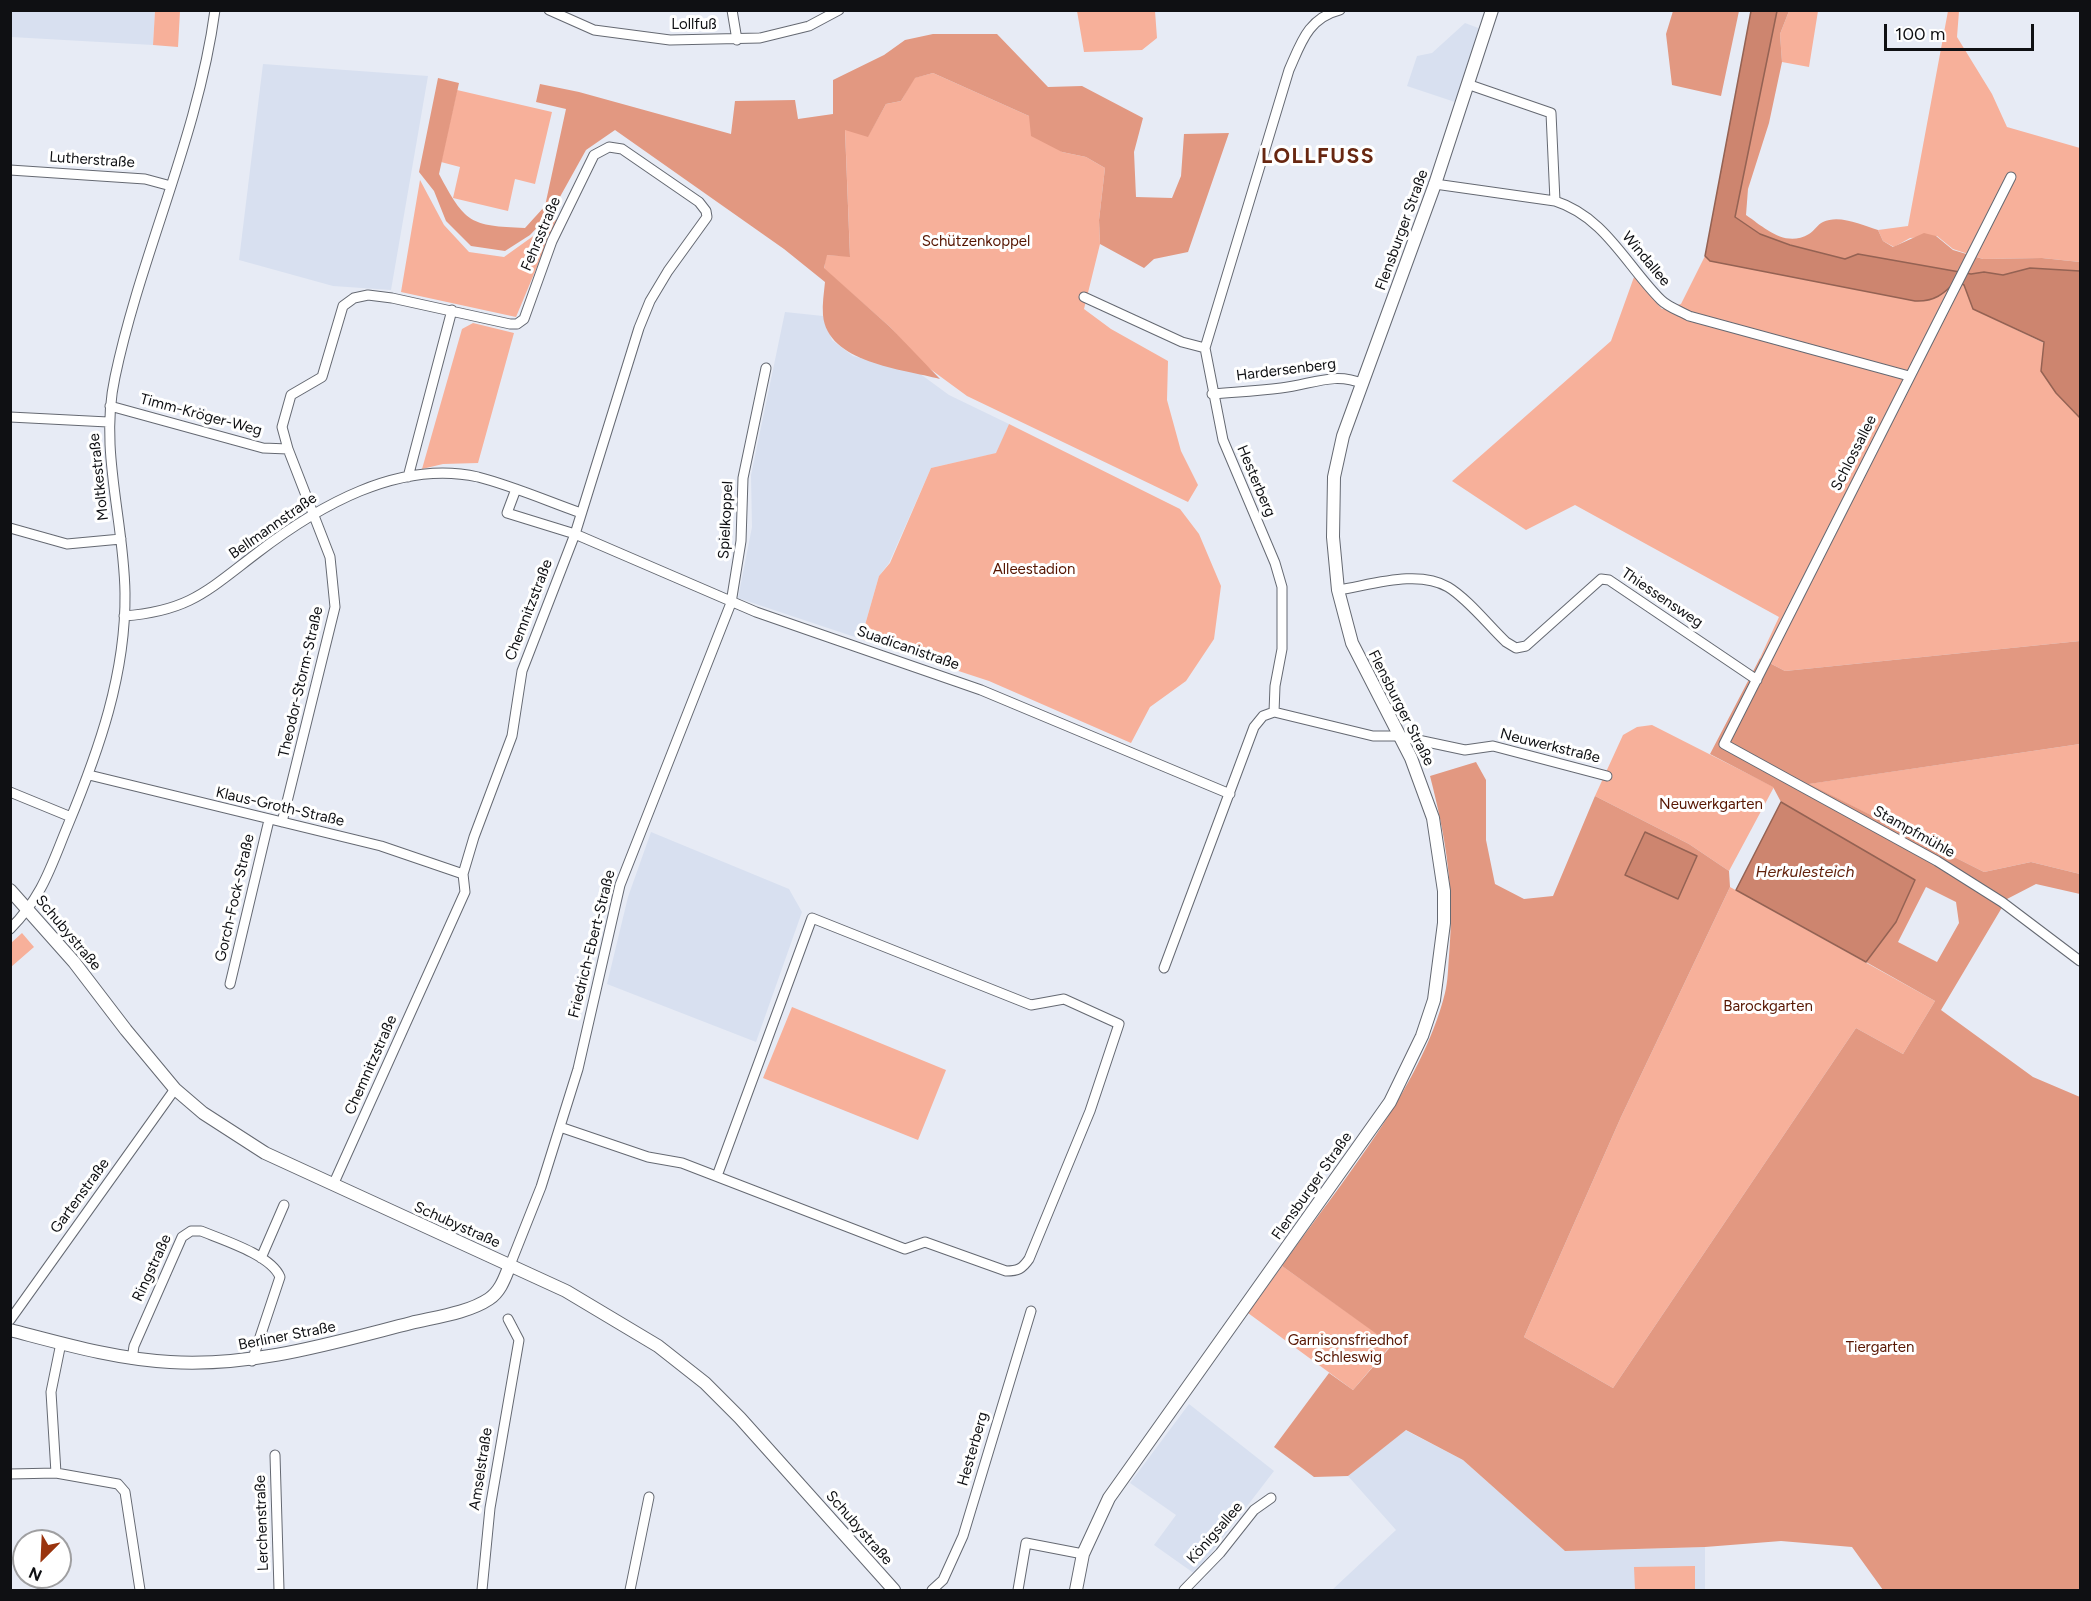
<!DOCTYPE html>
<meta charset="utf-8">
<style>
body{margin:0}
#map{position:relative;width:2091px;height:1601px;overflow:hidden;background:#e7ebf5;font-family:Figtree,sans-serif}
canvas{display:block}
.frame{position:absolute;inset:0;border:12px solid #0f1013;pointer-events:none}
.north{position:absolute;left:12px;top:1529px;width:60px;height:60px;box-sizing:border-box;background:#fff;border:2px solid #9f9fa1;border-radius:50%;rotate:204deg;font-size:16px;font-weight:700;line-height:24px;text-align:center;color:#0f1013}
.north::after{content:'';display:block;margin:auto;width:21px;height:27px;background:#9a340e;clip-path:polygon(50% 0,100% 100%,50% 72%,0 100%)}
.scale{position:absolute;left:1884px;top:24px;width:150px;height:27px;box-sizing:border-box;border:3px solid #0f1013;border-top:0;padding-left:8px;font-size:18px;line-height:21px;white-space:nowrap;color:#0f1013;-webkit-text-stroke:4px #fff;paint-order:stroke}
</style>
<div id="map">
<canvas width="2091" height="1601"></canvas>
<div class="frame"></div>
<div class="north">N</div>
<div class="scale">100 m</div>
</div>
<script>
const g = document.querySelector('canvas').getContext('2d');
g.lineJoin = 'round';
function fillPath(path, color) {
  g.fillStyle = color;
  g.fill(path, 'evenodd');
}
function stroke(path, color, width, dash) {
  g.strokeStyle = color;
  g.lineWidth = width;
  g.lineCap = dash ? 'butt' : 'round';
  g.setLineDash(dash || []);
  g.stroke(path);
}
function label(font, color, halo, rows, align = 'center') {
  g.font = font + ' Figtree,sans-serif';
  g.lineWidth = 6;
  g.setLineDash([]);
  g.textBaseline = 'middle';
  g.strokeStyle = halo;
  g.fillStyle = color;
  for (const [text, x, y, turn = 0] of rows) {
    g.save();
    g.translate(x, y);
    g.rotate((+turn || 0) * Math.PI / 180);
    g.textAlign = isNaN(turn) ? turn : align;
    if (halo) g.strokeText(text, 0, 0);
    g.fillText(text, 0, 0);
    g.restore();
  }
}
fillPath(new Path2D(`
 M10,11H155L153,45L11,37Z
 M1465,23L1481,29L1455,102L1407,86L1417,56L1432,53Z
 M263,64L428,76L391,290L333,286L239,260Z
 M785,312L823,316L832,340L853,356L919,373L949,395L1009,424L997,453L931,468L889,563L879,576L861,639L738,598L752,527L751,475Z
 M651,832L789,889L802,912L756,1042L607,984L628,897Z
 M1189,1404L1274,1471L1195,1574L1154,1545L1176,1515L1130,1483Z
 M1405,1430L1463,1460L1565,1551L1705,1547V1590H1332L1396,1530L1348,1476Z`), '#d8e0f0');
fillPath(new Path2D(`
 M155,11H180L178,47L153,45Z
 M1077,11H1155L1157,38L1142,50L1084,52Z
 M1789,11H1818L1809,67L1782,62L1780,34Z
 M1948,11H1959L1957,37L1992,94L2007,127L2080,148V262L2042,258L1983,259L1953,249L1937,236L1910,238L1894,247L1883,241L1878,230L1908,226Z
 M933,73L1029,116L1062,152L1086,157L1105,168L1099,220L1100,244L1084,309L1111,329L1168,361L1167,400L1181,451L1198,485L1188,502L967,396L922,363L890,327L824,269L826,255L850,256L845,129L868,136L886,104L901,101L914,78Z
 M457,90L552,112L535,184L515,179L508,211L453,198L460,167L441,162Z
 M420,180L444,225L469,252L504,257L557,219L516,317L401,292Z
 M1705,256L1710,261L1915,301H1928L1956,280L1964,285L1973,309L2044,343L2056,393L2080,418V641L1785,671L1760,658L1779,617L1575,505L1526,530L1452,481L1611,341L1634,277L1662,309L1681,304Z
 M473,323L514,333L478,463L443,464L422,469L462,329Z
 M1009,424L1180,509L1199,534L1221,586L1214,639L1186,681L1150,707L1131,743L989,681L861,639L879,576L890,563L931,468L996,453Z
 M1652,725L1774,787L1729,871L1689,844L1595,796L1623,735L1637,727Z
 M2080,744V874L2031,862L1984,872L1808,784Z
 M1730,887L1935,1001L1903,1054L1856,1028L1613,1388L1524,1337L1621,1117Z
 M22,933L34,947L11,967V943Z
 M792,1007L946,1070L918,1140L763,1078Z
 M1282,1266L1392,1344L1353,1390L1248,1313Z
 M1695,1566V1590H1635L1634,1567Z`), '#f7b09a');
fillPath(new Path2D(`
 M1673,11H1739L1721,96L1672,85L1666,34Z
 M1777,11H1789L1780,34L1782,62L1769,123L1748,189L1746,215C1765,228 1785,248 1809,234C1814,231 1818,224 1823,222C1839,214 1862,225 1878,230L1883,241L1893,247L1924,233L1936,236L1953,250L1983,259L2042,258L2080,262V271L2030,268L2003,275L1984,272L1971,274L1845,259L1790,245L1760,234L1735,217Z
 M933,34H997L1048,87L1082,86L1143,118L1134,152L1136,197L1172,198L1181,176L1184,134L1229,133L1188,252L1154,259L1144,268L1100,244L1099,220L1105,168L1086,157L1062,152L1031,136L1029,116L933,73L915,78L901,101L886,104L868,137L845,130L850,257L827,255L824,268L890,327L940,379C903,369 827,363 823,315C822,304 824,293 825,282L784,249L615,130L586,150L551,213L530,235L505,251L471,246L446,221L434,191L419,172L438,78L459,83L439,174C465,223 470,226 525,228L545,206L566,109L536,102L540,84L579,92L731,134L735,101L795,100L798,119L833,114V80L884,55L905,40Z
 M2080,641V744L1809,784L1984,872L2031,862L2080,874V894L2036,884L2007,899L1941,1010L2033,1077L2080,1097V1590H1883L1852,1547L1781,1541L1705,1547L1565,1551L1463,1460L1406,1430L1348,1476L1314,1477L1274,1447L1329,1373L1353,1390L1392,1345L1282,1266C1339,1185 1421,1089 1445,993C1448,981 1448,968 1449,956C1455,892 1446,838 1430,776L1476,762L1486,780V840L1495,884L1524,899L1553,896L1595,796L1689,844L1729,871L1730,887L1621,1117L1524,1337L1613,1388L1856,1028L1903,1054L1935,1001L1866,962L1896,922L1915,880L1781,802L1773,787L1710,754L1760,658L1785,671ZM1926,887L1956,902L1959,923L1937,962L1898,942Z`), '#e29881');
const water = new Path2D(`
 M1751,11H1777L1735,217L1760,234L1790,245L1845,259L1858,254L1971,274L1984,272L2003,275L2030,268L2080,271V418L2056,393L2041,371L2044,342L1973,309L1964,285L1956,281C1944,294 1934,302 1915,301L1710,261L1705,256Z
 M1781,802L1915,880L1896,922L1866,962L1736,890Z
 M1645,832L1697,856L1678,899L1625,875Z`);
fillPath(water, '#cd856f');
stroke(water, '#946253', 1.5);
const minor = new Path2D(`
 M549,10L594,30L670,40L760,38L809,26L839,10
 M732,10L737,40
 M1467,84L1551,113L1555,201
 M10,170L145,179L171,186
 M2011,177L1724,744L1937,861L2002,902L2080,961
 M1435,184L1555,201C1605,217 1626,265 1661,300C1668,307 1680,311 1689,316L1909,376
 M1084,297L1182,342L1205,348
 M1212,394C1235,392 1258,391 1281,388C1311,385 1334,371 1363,384
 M110,406L263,448L288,449L330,557L335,607L282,822
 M10,417L108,422
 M288,449L282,427L291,395L322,377L343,306L354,298L368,295L392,298L510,324H517L524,319L552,241L594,155L609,147L622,149L699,202L706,211L707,217L668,271L650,301L639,328L575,534L522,671L512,736L474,837L463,874L465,892L333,1185
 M408,477L452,310
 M516,489L507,513L575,534L756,612L981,690L1230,794
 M10,528L67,544L121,539
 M1338,590C1371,585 1418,569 1448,587C1468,599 1489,626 1506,642L1516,648L1526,646L1601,579L1609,580L1757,680
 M124,616C189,611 207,591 257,553C317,507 398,459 478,477C513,486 547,501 581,513
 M1274,712L1275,686L1282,649V587L1275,563L1223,440L1205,348L1289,70C1301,43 1308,18 1340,10
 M89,775L381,846L463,874
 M10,792L71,817
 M10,929C43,896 51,866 68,825C99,750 126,674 125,593C124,519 99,450 115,377C141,253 198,137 215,10
 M1164,968L1254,727L1263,716L1274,712L1373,736H1399L1465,750L1493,746L1607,776
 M230,984L269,820
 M560,1127L648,1157L682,1163L905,1249L925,1242L1006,1271C1018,1271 1022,1269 1029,1259L1090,1111L1119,1024L1064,999L1031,1005L812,918L717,1176
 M261,1258L284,1205
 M510,1265L541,1187L578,1069L620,885L731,603L741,541L743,478L766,368
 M10,1320L175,1089
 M132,1359L134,1346L182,1237L191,1231H201C223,1240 271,1255 280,1277L252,1361
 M275,1455L279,1590
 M56,1473L51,1392L61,1343
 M10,1474L56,1473L118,1484L125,1492L140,1590
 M482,1590L490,1508L519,1340L508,1319
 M630,1590L649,1497
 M932,1590L943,1580L963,1536L1031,1311
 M1018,1590L1026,1543L1083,1554
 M1184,1590L1220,1553L1254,1510L1271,1498`);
const tertiary = new Path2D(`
 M10,890L74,962L126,1030L175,1089L203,1113L265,1153L566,1291L658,1346L705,1383L740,1418L894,1590
 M10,1330C64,1344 115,1359 170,1362C254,1367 332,1343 411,1323C436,1317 468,1313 489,1299C501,1291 505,1277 510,1265
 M1076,1590L1083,1554L1109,1498L1390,1102L1422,1036L1434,1000L1444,923V891L1433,818L1411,758L1352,643L1338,590L1333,537L1334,477L1343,436L1435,184L1492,10`);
stroke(minor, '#656972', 11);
stroke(tertiary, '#656972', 14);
stroke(minor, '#fff', 9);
stroke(tertiary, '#fff', 12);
label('15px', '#0f1013', '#fff', [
 ["Lollfuß",694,25],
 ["Lutherstraße",92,160,4],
 ["Flensburger Straße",1402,230,-70],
 ["Fehrsstraße",541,234,-67],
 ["Windallee",1646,259,50],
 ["Hardersenberg",1286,370,-7],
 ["Timm-Kröger-Weg",201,415,15],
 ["Schlossallee",1854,453,-63],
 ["Moltkestraße",99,477,-96],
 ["Hesterberg",1256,481,67],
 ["Spielkoppel",726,520,-87],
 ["Bellmannstraße",273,526,-35],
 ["Thiessensweg",1662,598,34],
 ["Chemnitzstraße",529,610,-69],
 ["Suadicanistraße",908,648,19],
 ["Theodor-Storm-Straße",301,682,-77],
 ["Flensburger Straße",1401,708,63],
 ["Neuwerkstraße",1550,746,14],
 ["Klaus-Groth-Straße",280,807,13],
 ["Stampfmühle",1914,832,29],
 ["Gorch-Fock-Straße",235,898,-77],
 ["Schubystraße",68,933,50],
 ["Friedrich-Ebert-Straße",592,944,-76],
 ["Chemnitzstraße",371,1065,-66],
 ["Flensburger Straße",1312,1186,-55],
 ["Gartenstraße",80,1196,-54],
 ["Schubystraße",457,1225,24],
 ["Ringstraße",152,1268,-65],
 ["Berliner Straße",287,1336,-11],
 ["Hesterberg",973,1449,-74],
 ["Amselstraße",481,1469,-81],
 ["Lerchenstraße",262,1523,-92],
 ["Schubystraße",859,1528,49],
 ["Königsallee",1215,1533,-49]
]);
label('15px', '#561500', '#fff', [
 ["Schützenkoppel",976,242],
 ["Alleestadion",1034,570],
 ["Neuwerkgarten",1711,805],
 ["Barockgarten",1768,1007],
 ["Garnisonsfriedhof",1348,1341],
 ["Schleswig",1348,1358],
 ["Tiergarten",1880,1348]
]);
label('italic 16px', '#63220c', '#fff', [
 ["Herkulesteich",1805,872]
]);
g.letterSpacing = '1.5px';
label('bold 21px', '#682711', '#fff', [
 ["LOLLFUSS",1318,157]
]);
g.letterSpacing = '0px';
</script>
